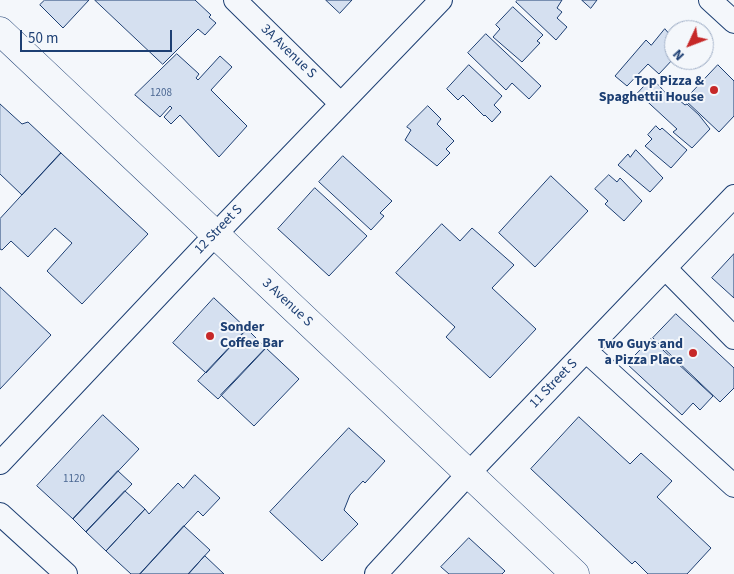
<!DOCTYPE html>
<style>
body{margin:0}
#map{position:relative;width:734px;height:574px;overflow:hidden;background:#f4f7fb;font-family:"Source Sans 3",sans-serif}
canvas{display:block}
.north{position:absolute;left:664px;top:20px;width:50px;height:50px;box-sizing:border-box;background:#f4f7fb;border:1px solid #9eadc5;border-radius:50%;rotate:227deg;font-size:14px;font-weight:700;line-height:20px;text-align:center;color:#1d3f73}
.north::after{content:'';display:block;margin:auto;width:18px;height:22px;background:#c62828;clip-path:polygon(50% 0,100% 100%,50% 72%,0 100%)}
.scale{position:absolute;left:20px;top:30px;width:152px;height:22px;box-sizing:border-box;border:2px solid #1d3f73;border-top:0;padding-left:6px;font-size:15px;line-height:18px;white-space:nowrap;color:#1d3f73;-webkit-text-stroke:4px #f4f7fb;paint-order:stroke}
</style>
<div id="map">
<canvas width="734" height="574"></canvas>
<div class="north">N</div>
<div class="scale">50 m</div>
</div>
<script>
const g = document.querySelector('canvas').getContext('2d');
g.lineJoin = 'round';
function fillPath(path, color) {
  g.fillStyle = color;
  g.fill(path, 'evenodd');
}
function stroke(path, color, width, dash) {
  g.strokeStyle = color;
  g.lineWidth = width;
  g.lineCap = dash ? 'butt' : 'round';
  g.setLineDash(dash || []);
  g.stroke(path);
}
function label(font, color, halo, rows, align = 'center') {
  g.font = font + ' "Source Sans 3",sans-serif';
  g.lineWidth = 4;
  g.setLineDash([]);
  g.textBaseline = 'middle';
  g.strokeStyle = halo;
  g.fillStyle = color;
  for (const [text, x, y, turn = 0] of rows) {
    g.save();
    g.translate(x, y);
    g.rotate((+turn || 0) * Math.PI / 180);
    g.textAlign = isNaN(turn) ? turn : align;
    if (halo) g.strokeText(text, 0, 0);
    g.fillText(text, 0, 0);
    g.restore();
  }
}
const building = new Path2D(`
 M45,0H89L63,28L40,5Z
 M95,0H195L211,15L209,17L216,23L205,35L198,29L163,64Z
 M326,0H352L340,13Z
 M518,0H562L557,8L562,12L557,18L567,27L556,40L516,2Z
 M582,0H597L591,8Z
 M513,7L543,35L537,41L540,43L522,62L493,37L500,29L496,25Z
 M665,29L671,36L674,33V58L659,74L648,64L627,86L615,76L646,40L651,45Z
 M486,34L541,86L529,99L512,83L506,90L468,53Z
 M177,54L199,74L196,78L198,80L220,56L232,67L211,90L247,126L219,157L180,115L171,124L164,117L172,108L170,106L160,117L135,95Z
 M469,65L502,96L494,105L501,112L492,122L485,115L484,116L463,95L458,100L447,89Z
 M718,65L734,81V116L719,132L685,100Z
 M652,78L674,102L679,100L685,105L687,104L699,115L710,129L692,148L673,132L677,129L638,93Z
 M0,104L22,124L28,122L61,153L22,195L0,174Z
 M428,106L441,119L437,124L454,141L446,149L450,153L437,166L405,140L411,130L407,127Z
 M656,126L660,130L662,128L687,150L671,168L645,146L652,139L648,135Z
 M636,150L663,178L650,192L618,165L628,154L630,157Z
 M61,153L148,234L82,304L47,271L72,243L55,228L28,257L11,241L2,250L0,249V219Z
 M343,156L392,201L380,213L384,216L371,230L319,182Z
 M609,175L617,182L620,178L642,201L624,221L605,204L608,201L595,189Z
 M551,176L588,211L535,267L499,233Z
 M315,188L367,236L329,276L278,229Z
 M442,224L460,241L472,228L514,265L492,288L536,329L490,378L446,337L455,327L396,273Z
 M734,254V298L712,278Z
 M0,287L51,335L0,389Z
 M214,298L247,329L206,373L173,343Z
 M676,314L734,368V388L720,402L653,338Z
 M247,329L266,348L218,399L198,381Z
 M651,339L713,396L700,410L693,403L682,415L627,364Z
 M266,348L299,379L254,426L221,395Z
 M103,415L139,449L73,519L37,486Z
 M579,417L630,464L641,453L672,481L657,497L711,548L687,574H648L635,561L632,564L531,469Z
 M349,428L385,461L365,483L363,481L350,495L344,510L358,524L322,561L270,512Z
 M118,471L132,484L86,532L73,519Z
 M195,475L220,498L203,516L198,511L140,574H131L106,551L145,509L149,514L178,483L183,488Z
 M125,491L145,509L106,551L86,532Z
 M184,526L210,550L188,574H140Z
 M469,538L505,571L502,574H449L441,567Z
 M205,556L224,574H189Z`);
fillPath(building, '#d5e0f0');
stroke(building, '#1d3f73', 1);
const minor = new Path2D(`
 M235,0L341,104
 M710,0L734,22
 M665,268L734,338
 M586,351L734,486
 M0,463L215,235L441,0
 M0,514L66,574
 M376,574L469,473L734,196`);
const major = new Path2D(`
 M0,31L575,574`);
stroke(minor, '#1d3f73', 24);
stroke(major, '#1d3f73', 29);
stroke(minor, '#f4f7fb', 22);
stroke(major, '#f4f7fb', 28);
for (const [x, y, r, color] of [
 [714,90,5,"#c62828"],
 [210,336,5,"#c62828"],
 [693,353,5,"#c62828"]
]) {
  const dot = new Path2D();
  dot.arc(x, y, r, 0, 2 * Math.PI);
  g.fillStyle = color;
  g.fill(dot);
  stroke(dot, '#f4f7fb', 2);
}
label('11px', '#4b6792', null, [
 ["1208",161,94],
 ["1120",74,480]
]);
label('14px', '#1d3f73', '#f4f7fb', [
 ["3A Avenue S",288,52,44],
 ["12 Street S",219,230,-46],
 ["3 Avenue S",287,303,43],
 ["11 Street S",554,384,-46]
]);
label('bold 14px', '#1d3f73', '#f4f7fb', [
 ["Top Pizza &",704,82],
 ["Spaghettii House",704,98],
 ["Sonder",220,328,"left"],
 ["Coffee Bar",220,344,"left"],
 ["Two Guys and",683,345],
 ["a Pizza Place",683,361]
], 'right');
</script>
